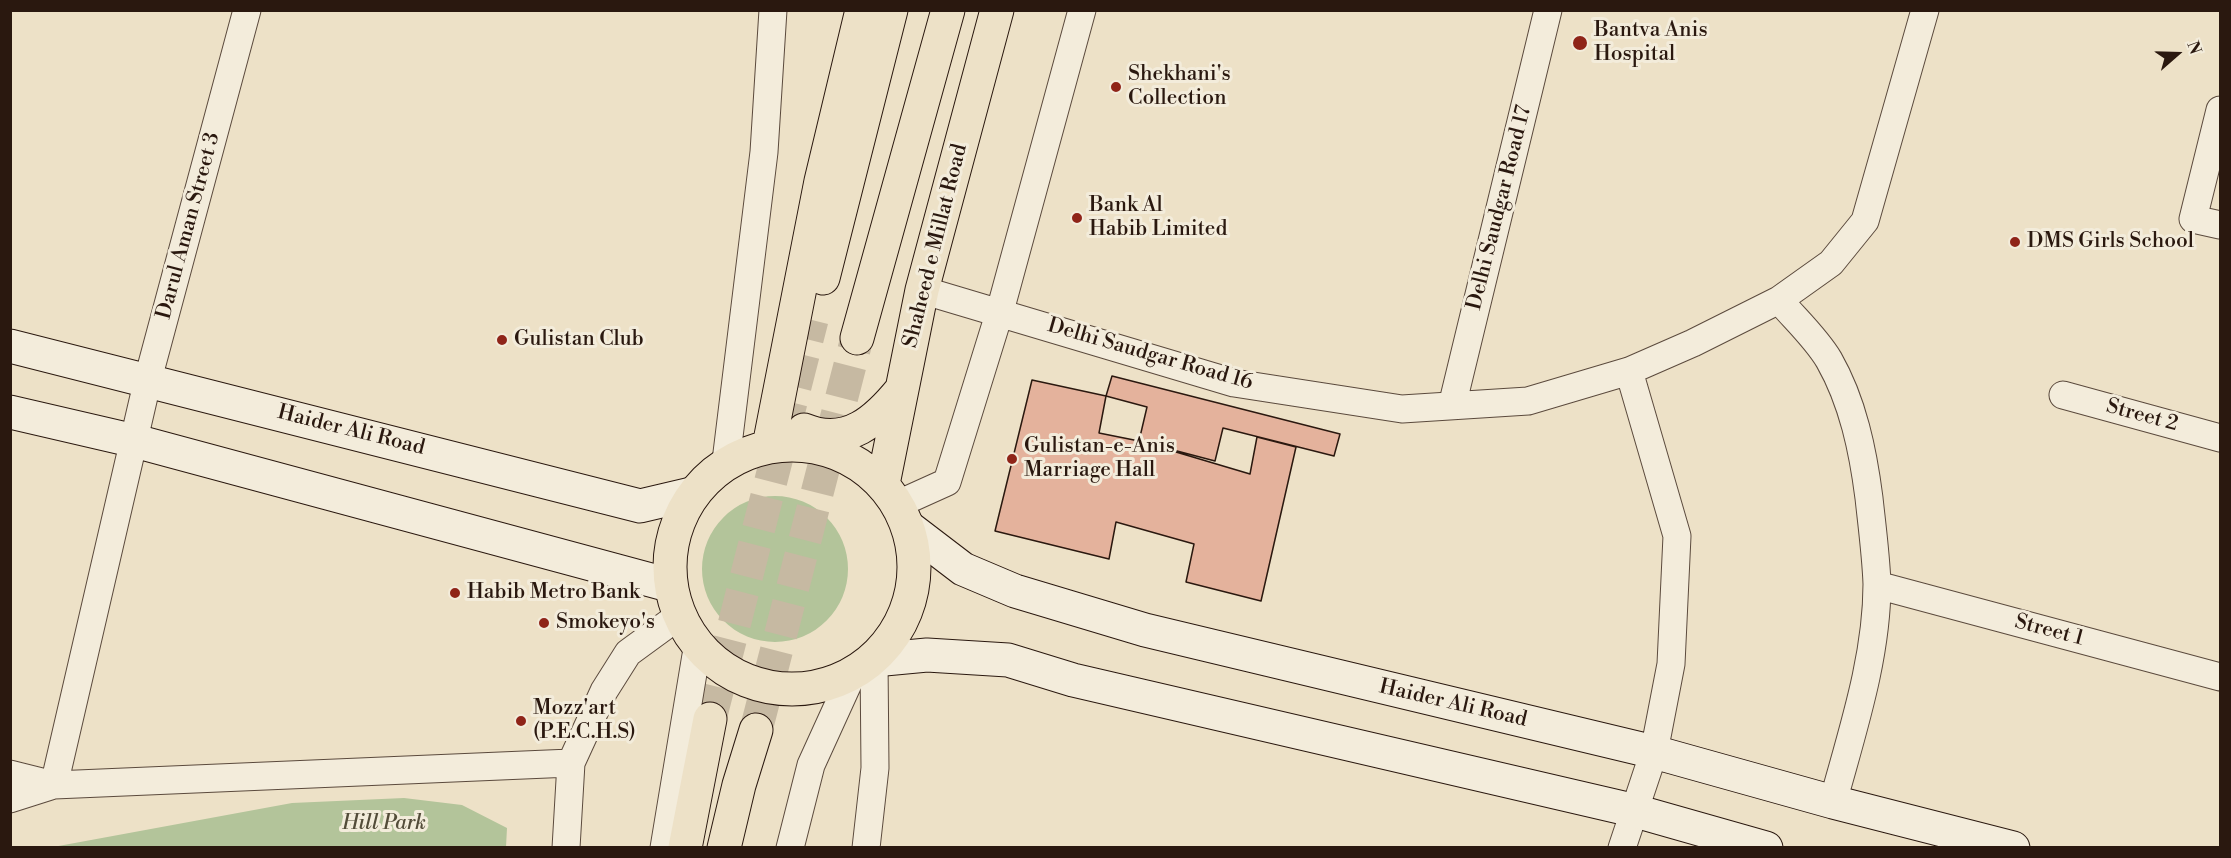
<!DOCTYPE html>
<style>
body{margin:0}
#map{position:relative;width:2231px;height:858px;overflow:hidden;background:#ede1c7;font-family:"Libre Bodoni",serif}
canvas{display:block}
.frame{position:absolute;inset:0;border:12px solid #2a180f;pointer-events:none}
.north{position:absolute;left:2147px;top:24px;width:60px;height:60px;-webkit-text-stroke:4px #f3ecdb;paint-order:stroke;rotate:70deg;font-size:16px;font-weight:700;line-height:24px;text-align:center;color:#2a180f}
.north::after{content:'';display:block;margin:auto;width:21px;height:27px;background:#2a180f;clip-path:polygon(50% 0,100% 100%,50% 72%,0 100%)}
</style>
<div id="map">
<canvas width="2231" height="858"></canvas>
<div class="frame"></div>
<div class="north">N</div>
</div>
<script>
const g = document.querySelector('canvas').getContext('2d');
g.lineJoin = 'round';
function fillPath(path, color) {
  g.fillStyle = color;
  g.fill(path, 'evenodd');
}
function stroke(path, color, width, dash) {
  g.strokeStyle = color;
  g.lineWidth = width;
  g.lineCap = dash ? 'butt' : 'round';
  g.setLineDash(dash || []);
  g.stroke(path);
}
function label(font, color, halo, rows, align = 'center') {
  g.font = font + ' "Libre Bodoni",serif';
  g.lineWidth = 6;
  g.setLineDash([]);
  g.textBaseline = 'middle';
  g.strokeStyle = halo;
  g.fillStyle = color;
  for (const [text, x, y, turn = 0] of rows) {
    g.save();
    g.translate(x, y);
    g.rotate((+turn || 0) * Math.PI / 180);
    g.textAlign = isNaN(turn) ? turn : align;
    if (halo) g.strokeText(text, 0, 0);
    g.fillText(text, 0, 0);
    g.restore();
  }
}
fillPath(new Path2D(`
 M702 569a73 73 0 1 1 146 0a73 73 0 1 1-146 0Z
 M404,798L462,805L507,828L506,847H53L292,803Z`), '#b3c49a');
const building = new Path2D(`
 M1112,376L1340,434L1334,456L1223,428L1215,461L1139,441L1147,407L1106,396Z
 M1032,380L1106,396L1099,433L1139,441L1250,474L1257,437L1296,447L1261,601L1186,582L1194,544L1116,522L1109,559L995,531Z`);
fillPath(building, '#e4b29c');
stroke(building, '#2a180f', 1.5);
stroke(new Path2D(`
 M710,719L812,320
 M756,730L857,338`), '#c6b9a2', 33, [33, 16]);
const street = new Path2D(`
 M2220,110L2193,219L2220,225
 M922,290L1234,383L1402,409L1528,401L1629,371L1693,343L1779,300L1831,263L1865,221L1925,10
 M1779,300C1795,319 1816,338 1829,360C1853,402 1863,451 1869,498C1872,526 1876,556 1877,584C1877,658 1852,732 1833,802
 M2063,395L2220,438
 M1452,406L1548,10
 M726,461L764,152L773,10
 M896,505L947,482L1000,311L1082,10
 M1877,585L2220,677
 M10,774L54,785L148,379L247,10
 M10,799L54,785L571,763
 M566,848L571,763L604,691L628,653L680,615
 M664,848L698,643
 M790,848L811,765L852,675
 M866,848L875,768L874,660
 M1622,848L1654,752L1671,664L1677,536L1629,371`);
const secondary = new Path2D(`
 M10,346L640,506L691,494
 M10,412L135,441L669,585
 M908,527L963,569L1015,591L1145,630L1654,752L1833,802L2013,848
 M874,660L927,655L1008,660L1073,680L1632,810L1766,848`);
const primary = new Path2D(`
 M823,278L891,10
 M857,338L948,10
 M804,430C847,448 877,420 902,389
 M670 567a122 122 0 1 1 244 0a122 122 0 1 1-244 0Z
 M769,446L821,181L862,10
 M883,484L922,290L997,10
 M685,848L710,719
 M724,848L739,785L756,730`);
stroke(street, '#5b4a3d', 29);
stroke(secondary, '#2a180f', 35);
stroke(primary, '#2a180f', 35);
stroke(street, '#f3ecdb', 27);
stroke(secondary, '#f3ecdb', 33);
stroke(primary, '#ede1c7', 33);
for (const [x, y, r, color] of [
 [1580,43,8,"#8f2418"],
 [1116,87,6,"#8f2418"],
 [1077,218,6,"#8f2418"],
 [2015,242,6,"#8f2418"],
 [502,340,6,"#8f2418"],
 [1012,459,6,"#8f2418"],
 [455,593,6,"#8f2418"],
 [544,623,6,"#8f2418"],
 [521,721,6,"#8f2418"]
]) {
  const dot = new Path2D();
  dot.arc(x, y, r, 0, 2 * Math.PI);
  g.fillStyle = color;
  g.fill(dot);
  stroke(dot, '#f3ecdb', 2);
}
label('21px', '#2a180f', '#f3ecdb', [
 ["Bantva Anis",1594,31],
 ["Hospital",1594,55],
 ["Shekhani's",1128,75],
 ["Collection",1128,99],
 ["Bank Al",1089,206],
 ["Habib Limited",1089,230],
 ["DMS Girls School",2027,242],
 ["Gulistan Club",514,340],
 ["Gulistan-e-Anis",1024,447],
 ["Marriage Hall",1024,471],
 ["Habib Metro Bank",467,593],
 ["Smokeyo's",556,623],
 ["Mozz'art",533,709],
 ["(P.E.C.H.S)",533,733]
], 'left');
label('21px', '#2a180f', '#f3ecdb', [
 ["Delhi Saudgar Road 17",1500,208,-76],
 ["Darul Aman Street 3",189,226,-75],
 ["Shaheed e Millat Road",936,246,-76],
 ["Delhi Saudgar Road 16",1150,355,16],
 ["Street 2",2142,416,15],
 ["Haider Ali Road",351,431,14],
 ["Street 1",2049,631,15],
 ["Haider Ali Road",1453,704,13]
]);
label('italic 21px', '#534c39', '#f3ecdb', [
 ["Hill Park",384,824]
]);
</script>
